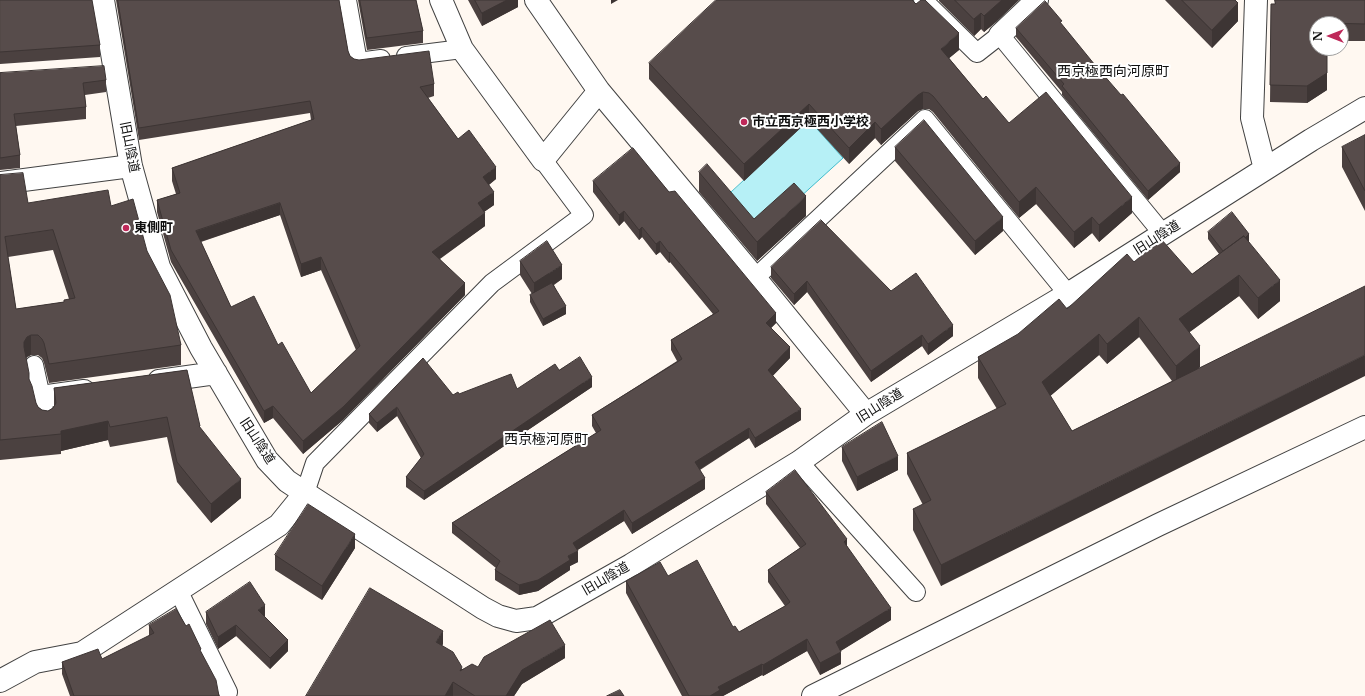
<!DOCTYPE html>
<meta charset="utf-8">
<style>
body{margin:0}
#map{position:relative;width:1365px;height:696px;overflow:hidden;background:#fff8f1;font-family:"Libre Baskerville",serif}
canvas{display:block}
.north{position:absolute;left:1309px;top:16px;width:40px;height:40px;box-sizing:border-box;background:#fff;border:1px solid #9f9f9f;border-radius:50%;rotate:270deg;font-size:11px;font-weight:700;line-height:16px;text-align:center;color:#0f0f0f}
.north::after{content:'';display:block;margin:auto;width:14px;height:18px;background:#be2859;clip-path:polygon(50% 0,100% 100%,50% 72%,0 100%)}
</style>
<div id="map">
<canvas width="1365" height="696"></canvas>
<div class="north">N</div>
</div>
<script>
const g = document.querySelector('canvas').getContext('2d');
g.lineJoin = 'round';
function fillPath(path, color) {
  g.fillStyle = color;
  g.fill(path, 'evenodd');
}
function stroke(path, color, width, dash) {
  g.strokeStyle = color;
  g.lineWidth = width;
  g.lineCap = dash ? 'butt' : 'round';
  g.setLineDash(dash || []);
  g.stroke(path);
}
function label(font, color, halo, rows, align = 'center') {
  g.font = font + ' "Libre Baskerville","Noto Sans JP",serif';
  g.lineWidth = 4;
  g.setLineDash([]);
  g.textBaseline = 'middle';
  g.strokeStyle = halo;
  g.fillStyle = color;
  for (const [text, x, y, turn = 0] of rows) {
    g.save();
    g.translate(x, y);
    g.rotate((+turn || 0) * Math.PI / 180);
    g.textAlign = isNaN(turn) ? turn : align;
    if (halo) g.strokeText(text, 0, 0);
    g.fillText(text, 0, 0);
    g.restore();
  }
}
const water = new Path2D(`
 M809,120L843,158L754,239L722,201Z`);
fillPath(water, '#b6f0f6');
stroke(water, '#3ebbcc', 1);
const service = new Path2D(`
 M347,0L358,62L381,59
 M923,0L977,53L1000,35L1163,234
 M406,56L462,49
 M755,278L925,119L1068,294
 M34,365L46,420
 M799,462L916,592
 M305,493L315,463L492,283L584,215L543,160
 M178,590L228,692`);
const minor = new Path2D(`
 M103,0L131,166L159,267L201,348L267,460L287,481L305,493L483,608L498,616L516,621L537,618L631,565L799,462L866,414L1068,294L1311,140L1365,108
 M441,0L462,49L543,160L599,91
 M536,0L599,91L755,278L866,414
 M1256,0L1252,118L1265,169
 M1000,35L1037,0
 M0,183L131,166
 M159,381L216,373
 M41,397L84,391
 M0,681L35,662L82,653L279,525L305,493`);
const tertiary = new Path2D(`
 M813,696L1158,525L1365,427`);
stroke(service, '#424242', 20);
stroke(minor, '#424242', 24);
stroke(tertiary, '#424242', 24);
stroke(service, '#fff', 18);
stroke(minor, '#fff', 22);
stroke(tertiary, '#fff', 22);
fillPath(new Path2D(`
 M0,0L100,45V57L0,64Z
 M116,0H339L348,51L350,56L354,59L434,84V96L428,98L458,139L496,179L489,185L494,205L484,212L485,226L440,259L465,295L343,420L303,454L273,418L264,423L171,262L157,212V200L176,194L172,181V168L311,120L310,113L139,140ZM280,215L301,277L321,270L356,350L311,393L278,345L231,307L201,242Z
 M358,0H416L423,31V43L367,50Z
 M468,0H518V7L482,26Z
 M939,0H1019L996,22L984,32L981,29L974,36L939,1Z
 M1165,0H1235L1238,21L1212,48Z
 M1365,0V41H1341V24H1317L1327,48V90L1307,103L1270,102L1271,4Z
 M1062,25L1180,172L1148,200L1062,95V92L1016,37V28Z
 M959,50L949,58L983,99L1009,123L1132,213L1099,242L1092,233L1074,248L1036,204L1019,218L933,112L929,109H923L918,111L881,145L875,138L849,164L809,120L744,181L649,79V63Z
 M0,73L106,80V92L85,95L86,107V119L16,126L20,155V168L0,170Z
 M1365,135V211L1342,167V147Z
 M895,147L1003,231L975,255L895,161Z
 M699,172L754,219L806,216L757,261L699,192Z
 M0,175L28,203L111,206L147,251L181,345V365L49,383L44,363L42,358L38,355H31L27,357L26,359L29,381L36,403L38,407L42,410L48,411L53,408L54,406V388L187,370L200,428L241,498L211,523L177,482L167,437L110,447L108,440L61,451V454L0,460ZM53,250L69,299L64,302L16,309L8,257Z
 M593,181L776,323L771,328L790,358L772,376L801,420L755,448L749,438L700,470L705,489L632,534L624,521L577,550L578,562L570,566V570L538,591L519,595L495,580V570L496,568L452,533V523L596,433L592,426V415L677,361L671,350V340L713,314L670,262L669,263L660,252L656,255L642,237L639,240L624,221L619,226L593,192Z
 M1208,232L1249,242L1280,301L1258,319L1239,296L1189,332L1200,367L941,586L913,530V509L923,505L907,474V453L997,409L978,378V357L1067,309L1134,262L1192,274L1219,254L1208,239ZM1139,337L1172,381L1072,431L1050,396L1099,355L1107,364Z
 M520,261L562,279L554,285L566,314L543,326L530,302V295L532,294L520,275Z
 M771,267L891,291L953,336L928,355L922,346L871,382L807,292L794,305L771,278Z
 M559,370L592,387L424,500L406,487V477L421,458L397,416L377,432L369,423V414L453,395L517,389Z
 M842,447L898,470L857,491L842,461Z
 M766,492L847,546L891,620L840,651L841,664L820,675L807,651L763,676L762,675L723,696H682L626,593V581L668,576L733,627L739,632L785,606L768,582V570L800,548L766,504Z
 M355,548L322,600L275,570V555Z
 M206,612L265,616L264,617L288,651L270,669L236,636L218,649L206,624Z
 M149,625L201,652L219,696H70L62,674V662L102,659L149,636Z
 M443,644L442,646L462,669L478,667L565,658L522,684L514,696H306Z`), '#4b4140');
fillPath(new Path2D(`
 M507,0H518V7L482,26V13Z
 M611,0H618L611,4Z
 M1002,0H1019L996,22L984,32V16Z
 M1238,3V21L1212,48V30Z
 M981,13V29L974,36V19Z
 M959,33V50L941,65V49Z
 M1327,48V90L1307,103V86Z
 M923,92V109L918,111L881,145V129L918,95Z
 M809,104V120L744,181V164Z
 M875,122V138L849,164V148Z
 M1180,163V172L1148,200V191Z
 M496,167V179L483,189V177Z
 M1036,187V204L1019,218V202Z
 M494,192V205L478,216V203Z
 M806,196V216L757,261V242Z
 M1132,197V213L1099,242V225Z
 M280,203V215L196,243V231Z
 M624,211V221L619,226V215Z
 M485,213V226L432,264V252Z
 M1003,217V231L975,255V241Z
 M1092,217V233L1074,248V232Z
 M642,227V237L639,240V230Z
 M1249,234V242L1226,261V254Z
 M660,241V252L656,255V244Z
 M670,252V262L669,263V253Z
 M321,257V270L301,277V264Z
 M562,265V279L534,297V283Z
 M1239,275V296L1179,340V319Z
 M1280,280V301L1258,319V298Z
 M807,281V292L794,305V294Z
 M465,283V295L343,420L303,454V441Z
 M566,306V314L543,326V319Z
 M776,313V323L766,333V323Z
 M1139,317V337L1107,364V344Z
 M953,325V336L928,355V344Z
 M1099,334V355L1042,403V382Z
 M31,335V355L27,357L24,361V342L27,337Z
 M922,335V346L871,382V371Z
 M1200,346V367L1176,386V366Z
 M790,347V358L768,381V370Z
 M1365,355V376L941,586V565Z
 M592,377V387L424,500V491Z
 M273,406V418L264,423V411Z
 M397,407V416L377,432V423Z
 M801,409V420L755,448V438Z
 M108,421V440L61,451V431Z
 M749,428V438L695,472V462Z
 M898,456V470L857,491V477Z
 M705,478V489L632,534V523Z
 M241,479V498L211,523V504Z
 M624,510V521L573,553V543Z
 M355,534V548L322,600V586Z
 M847,539V551L844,542Z
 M578,551V562L570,566V570L538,591L519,595V585Z
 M265,605V616L258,622V610Z
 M891,608V620L836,654V642Z
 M236,625V636L218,649V637Z
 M443,631V644L436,656V642Z
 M807,639V651L763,676V665Z
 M288,640V651L270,669V658Z
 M565,645V658L522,684L514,696H506L522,670Z
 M841,652V664L820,675V663Z
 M762,664V675L723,696H710L718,687Z
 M453,682V696H445Z`), '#3d3534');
const building = new Path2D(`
 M0,0H92L100,45L0,52Z
 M118,0H339L348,51L350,56L354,59L359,60L429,51L434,84L420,87L458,139L469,130L496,167L483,177L494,192L478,203L485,213L432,252L465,283L343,407L303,441L273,406L264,411L171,250L157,200L180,193L172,168L314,119L310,101L139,128ZM280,203L301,264L321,257L360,346L311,393L282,342L278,345L254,296L231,307L196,231Z
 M360,0H416L423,31L367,38Z
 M475,0H507L482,13Z
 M716,0H912L916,4L921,0H925L959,33L941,49L983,99L986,96L1009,123L1046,92L1132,197L1099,225L1092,217L1074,232L1036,187L1019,202L933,96L929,93L923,92L918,95L881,129L875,122L849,148L809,104L744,164L649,63Z
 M955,0H1002L984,16L981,13L974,19Z
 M1182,0H1235L1238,3L1212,30Z
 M1275,0H1365V24L1327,23V24H1317V48H1327V73L1307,86L1270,85L1271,4H1275Z
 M1045,1L1062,21L1060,22L1095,65L1121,95L1123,94L1180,163L1148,191L1062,86L1064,84L1016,28Z
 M104,66L106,80L83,83L86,107L14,114L20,155L0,158V73Z
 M924,120L1003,217L975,241L895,147Z
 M1365,135V191L1342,147Z
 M633,148L669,192L675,191L776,313L766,323L790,347L768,370L801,409L755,438L749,428L695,462L705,478L632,523L624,510L573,543L578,551L568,556L570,560L538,580L519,585L495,570L500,561L452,523L601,430L592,415L682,359L671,340L719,311L670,252L669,253L660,241L656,244L642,227L639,230L624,211L619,215L593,181Z
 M707,164L754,219L794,183L806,196L757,242L699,172Z
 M23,173L28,203L108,190L111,206L133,199L147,251L170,295L181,345L49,364L44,343L42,339L38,335H31L27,337L24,342V347L29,373V379L32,386L36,403L38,407L42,410L48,411L53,408L56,403L54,388L187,370L200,426H199L241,479L211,504L177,462L167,417L110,427L108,421L61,431V434L0,440V175ZM53,230L75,298L64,300V302L16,309L5,237Z
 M1232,212L1249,234L1245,238L1244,236L1223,251L1208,232Z
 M821,220L891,291L916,273L953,325L928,344L922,335L871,371L807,281L794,294L771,267Z
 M1244,236L1280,280L1258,298L1239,275L1179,319L1200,346L1176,366L1139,317L1107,344L1099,334L1042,382L1072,431L1365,286V355L941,565L913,509L931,500L907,453L1006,404L978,357L1018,334L1059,299L1067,309L1127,254L1134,262L1161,239L1192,274Z
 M547,241L562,265L534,283L520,261Z
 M552,283L566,306L543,319L530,295Z
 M580,357L592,377L424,491L406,477L424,454L397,407L377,423L369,414L423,358L453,395L458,392L459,394L511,374L517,389L555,364L559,370Z
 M882,422L898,456L857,477L842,447Z
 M795,470L847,539L844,542L891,608L836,642L841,652L820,663L807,639L763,665L762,664L718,687L720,690L710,696H689L626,581L660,562L668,576L697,560L733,627L735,626L739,632L785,606L790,602L768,570L806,544L766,492Z
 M308,504L355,534L322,586L275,555Z
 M250,582L265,605L258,610L288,640L270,658L236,625L218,637L206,612Z
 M370,588L443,631L436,642L453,652L462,667L460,671L472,664L478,667L484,657L550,620L565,645L522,670L506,696H475L453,682L445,696H306Z
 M176,609L186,626L189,624L201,649L200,650L216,680L219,696H74L62,662L98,649L102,659L154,633L149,625Z
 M620,690L624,696H607Z`);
fillPath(building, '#574c4b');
stroke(building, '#3d3534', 1);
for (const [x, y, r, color] of [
 [744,122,4,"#be2859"],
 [126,228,4,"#be2859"]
]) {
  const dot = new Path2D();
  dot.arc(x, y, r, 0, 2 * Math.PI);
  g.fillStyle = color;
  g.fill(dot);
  stroke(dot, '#fff', 1.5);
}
label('bold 13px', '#0f0f0f', '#fff', [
 ["市立西京極西小学校",752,122],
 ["東側町",134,228]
], 'left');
label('13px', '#0f0f0f', '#fff', [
 ["旧山陰道",129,147,79],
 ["旧山陰道",1157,238,-32],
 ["旧山陰道",880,406,-32],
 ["旧山陰道",257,441,57],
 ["旧山陰道",606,579,-30]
]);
label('14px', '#0f0f0f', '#fff', [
 ["西京極西向河原町",1113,72],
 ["西京極河原町",546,440]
]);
</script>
